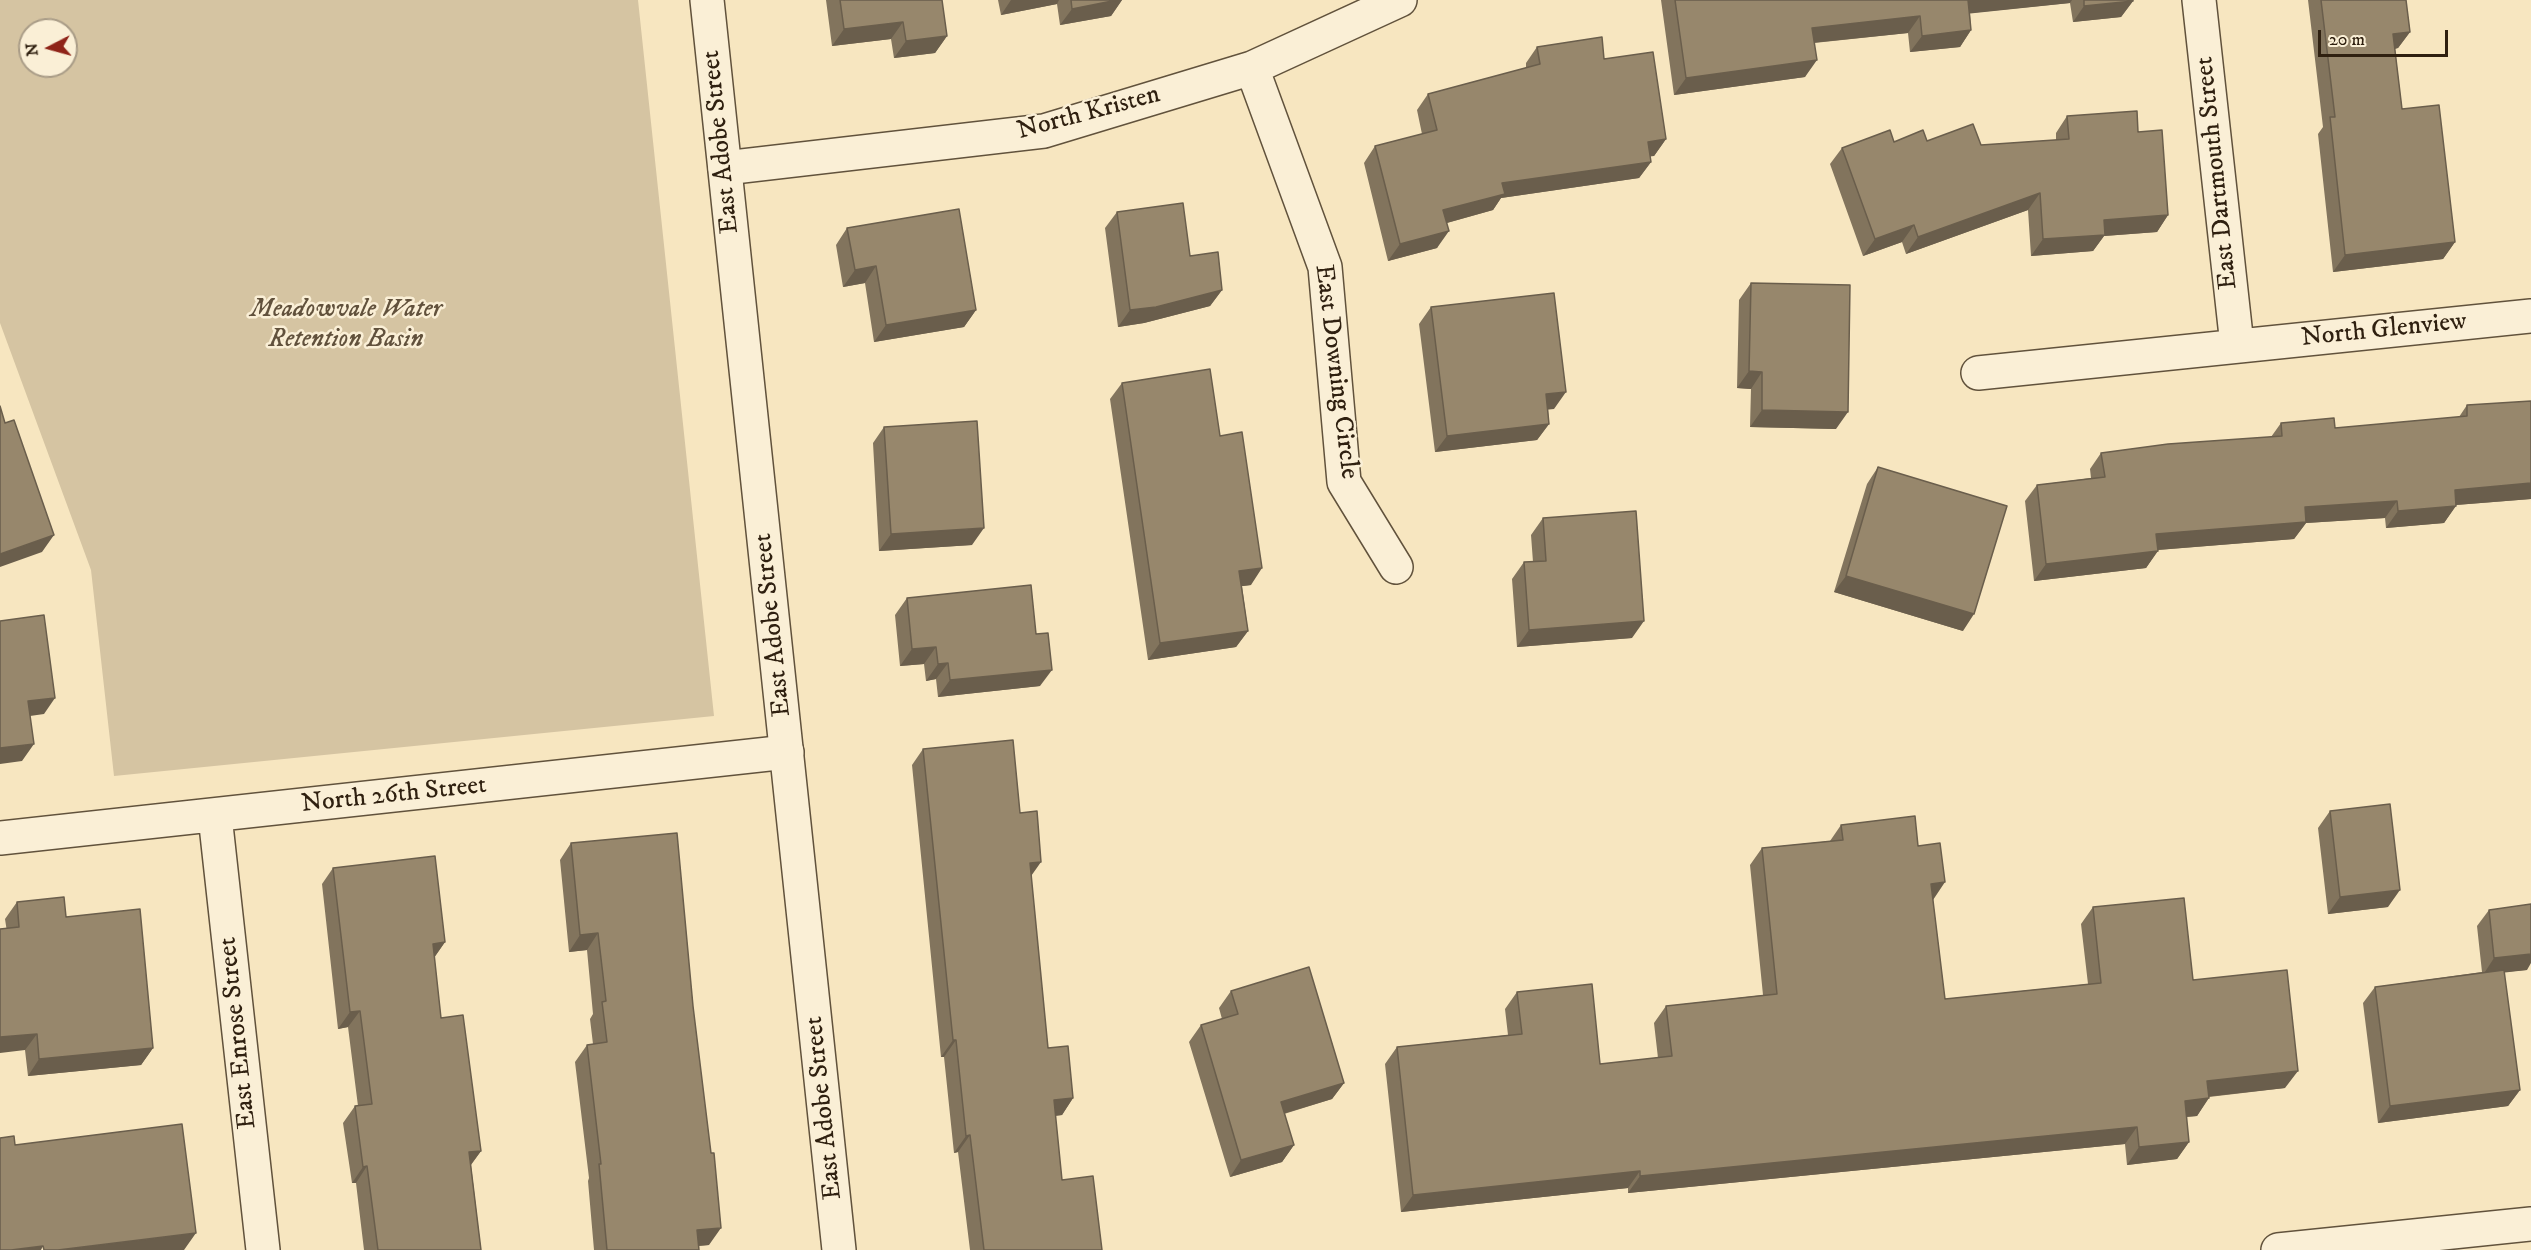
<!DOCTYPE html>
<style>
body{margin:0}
#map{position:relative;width:2531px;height:1250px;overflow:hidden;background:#f7e6c0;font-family:"IM FELL DW Pica",serif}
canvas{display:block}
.north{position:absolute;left:18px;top:18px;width:60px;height:60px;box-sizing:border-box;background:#faefd6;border:2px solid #a99c87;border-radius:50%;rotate:264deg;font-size:16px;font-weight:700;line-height:24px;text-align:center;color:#2f2010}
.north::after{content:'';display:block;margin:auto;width:21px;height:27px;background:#8f2418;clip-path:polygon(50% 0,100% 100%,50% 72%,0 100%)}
.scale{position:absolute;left:2318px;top:30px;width:130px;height:27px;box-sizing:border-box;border:3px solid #2f2010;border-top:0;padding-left:8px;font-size:18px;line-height:21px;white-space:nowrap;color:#2f2010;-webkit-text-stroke:4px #faefd6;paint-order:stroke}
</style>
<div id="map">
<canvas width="2531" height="1250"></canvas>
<div class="north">N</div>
<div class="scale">20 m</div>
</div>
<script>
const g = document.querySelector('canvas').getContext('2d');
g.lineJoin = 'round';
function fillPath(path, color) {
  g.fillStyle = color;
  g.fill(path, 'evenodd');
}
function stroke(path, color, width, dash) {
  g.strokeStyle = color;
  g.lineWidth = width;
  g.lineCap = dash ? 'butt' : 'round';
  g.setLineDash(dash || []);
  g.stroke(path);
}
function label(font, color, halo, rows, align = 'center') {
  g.font = font + ' "IM FELL DW Pica",serif';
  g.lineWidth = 5;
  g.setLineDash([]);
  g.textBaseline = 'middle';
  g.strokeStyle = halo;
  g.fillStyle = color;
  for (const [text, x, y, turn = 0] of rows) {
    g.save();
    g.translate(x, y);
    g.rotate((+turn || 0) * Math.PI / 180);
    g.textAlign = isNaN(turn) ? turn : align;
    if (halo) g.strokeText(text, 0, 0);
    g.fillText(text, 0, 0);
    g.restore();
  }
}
fillPath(new Path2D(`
 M0,0H638L714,716L114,776L91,570L0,323ZM30,30H66V66H30Z`), '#d5c4a2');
const minor = new Path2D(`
 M2199,0L2237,345
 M1252,68L1325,267L1344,482L1396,567
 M725,168L1044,131L1252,68L1400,0
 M1978,373L2531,316
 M215,816L263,1250
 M0,838L787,752
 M2278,1250L2531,1224`);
const tertiary = new Path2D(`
 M707,0L839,1250`);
stroke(minor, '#61523c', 36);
stroke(tertiary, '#61523c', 36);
stroke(minor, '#faefd6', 33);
stroke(tertiary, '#faefd6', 33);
fillPath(new Path2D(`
 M826,0H942L947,36L935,53L894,58L891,39L832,46Z
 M998,0H1122L1111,16L1060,25L1057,4L1001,15Z
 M1661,0H2133V1L2121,17L2073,22L2070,3L1970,13L1971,30L1960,47L1910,52L1908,33L1814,43L1805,77L1674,95Z
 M2308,0H2406L2410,32L2398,48L2395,49L2402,109L2455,242L2443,259L2333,272L2318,134L2323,127Z
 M1537,47L1604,59L1666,139L1654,156H1650L1651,162L1639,178L1501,198L1493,210L1447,223L1437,248L1388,261L1364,163L1375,146L1422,134L1417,110L1428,94L1526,68V63Z
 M2067,116L2138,132L2168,215L2157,232L2104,236L2093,251L2031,256L2028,210L1906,254L1902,242L1863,256L1830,164L1842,148L1894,142L1927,141L1981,145L2056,140V133Z
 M1117,212L1222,290L1210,306L1144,323L1118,327L1105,228Z
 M847,228L976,310L964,327L874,342L865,283L843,287L836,245Z
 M1751,283L1836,429L1750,427L1751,389L1737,388L1739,300Z
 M1431,307L1554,409H1548L1549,424L1537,440L1435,452L1419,324Z
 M1122,383L1220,436L1251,585L1242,586L1248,631L1236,647L1148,660L1110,399Z
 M2467,405L2531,499L2456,505L2444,523L2386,528L2385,518L2306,523L2294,539L2158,550L2146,568L2034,581L2025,501L2037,485L2091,478L2090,469L2101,453L2271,437L2281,423L2335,428L2459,417Z
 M884,427L972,545L879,551L873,443Z
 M1878,467L1963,631L1834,592L1867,484Z
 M1543,518L1632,638L1517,647L1512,579L1524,562H1533L1531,535Z
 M907,598L1040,686L938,697L936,679L926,681L924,664L900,666L895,615Z
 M923,749L1020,813L1031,877L1048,1048L1073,1098L1062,1115L1055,1116L1062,1180L1102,1250H970L958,1152L954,1153L944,1057H941L912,765Z
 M2330,811L2388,907L2328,914L2318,828Z
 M1841,825L1918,846L1933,900L1945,999L2088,984L2081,924L2093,907L2193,980L2285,1088L2209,1097L2197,1116L2186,1117L2189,1142L2177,1159L2127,1165L2125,1144L1628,1193V1188L1401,1212L1385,1064L1397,1047L1508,1035L1505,1009L1517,992L1600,1064L1658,1058L1654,1023L1666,1006L1763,995L1750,865L1762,848L1830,841Z
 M571,843L709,1245L698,1246L699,1250H594L588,1181L589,1178L575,1062L587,1045L593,1044L590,1019L593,1014L587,950L569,952L560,860Z
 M333,868L445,942L434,958L441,1018L481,1151L471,1165L481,1250H364L356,1183H352L343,1123L355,1106H358L348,1027L338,1029L322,884Z
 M17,902L66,917L153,1048L141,1065L28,1076L25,1050L5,919Z
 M2489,910L2527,970L2504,972L2520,1090L2508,1106L2378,1123L2363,1003L2375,987L2482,972L2477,926Z
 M1231,991L1344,1083L1332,1099L1284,1114L1294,1145L1282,1162L1230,1177L1189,1042L1201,1025L1222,1019L1219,1008Z`), '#82745d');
fillPath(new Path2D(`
 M1011,0H1059L1057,4L1001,15Z
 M1117,0H1122L1111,16L1060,25L1072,9Z
 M1966,0H2072L2070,3L1956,15Z
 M2133,1L2121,17L2073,22L2084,6Z
 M1920,16L1908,33L1801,44L1812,28Z
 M903,22L891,39L832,46L844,29Z
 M1971,30L1960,47L1910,52L1922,36Z
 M2410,32L2398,48L2381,51L2393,34Z
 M947,36L935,53L894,58L906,41Z
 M1817,60L1805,77L1674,95L1686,78Z
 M1666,139L1654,156L1637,158L1648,142Z
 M1651,162L1639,178L1501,198L1493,210L1432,227L1443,210L1502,183Z
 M2040,193L2028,210L1906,254L1918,237Z
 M2168,215L2157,232L2104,236L2093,251L2031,256L2043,239L2104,220Z
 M1914,225L1902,242L1863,256L1875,239Z
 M1449,231L1437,248L1388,261L1400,244Z
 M2455,242L2443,259L2333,272L2345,255Z
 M876,266L865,283L843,287L855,270Z
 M1222,290L1210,306L1144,323L1118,327L1130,310Z
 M976,310L964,327L874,342L886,325Z
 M1749,371L1762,372L1751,389L1737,388Z
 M1566,392L1554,409L1534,411L1546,394Z
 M1762,410L1848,412L1836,429L1750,427Z
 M1549,424L1537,440L1435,452L1447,436Z
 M2531,483V499L2443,506L2455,490Z
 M2397,501L2385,518L2306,523L2294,539L2144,551L2156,534L2305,507Z
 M2456,506L2444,523L2386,528L2398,511Z
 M984,528L972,545L879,551L891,534Z
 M54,535L42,552L0,567V554Z
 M2158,551L2146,568L2034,581L2046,564Z
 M1262,568L1251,585L1228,588L1239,571Z
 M1846,576L1974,614L1963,631L1834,592Z
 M1644,621L1632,638L1517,647L1529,630Z
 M1248,631L1236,647L1148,660L1160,643Z
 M936,647L924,664L900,666L912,649Z
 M948,663L936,679L926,681L938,664Z
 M1052,670L1040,686L938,697L950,680Z
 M55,698L44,714L16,718L28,701Z
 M34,744L22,761L0,764V748Z
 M1041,862L1029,879L1030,863Z
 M1945,882L1933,900L1931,884Z
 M2400,890L2388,907L2328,914L2340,897Z
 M598,933L587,950L569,952L580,935Z
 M445,942L433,959V944Z
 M2531,954V963L2527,970L2483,975L2494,958Z
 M360,1011L348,1027L338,1029L350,1012Z
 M37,1034L25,1050L0,1053V1037Z
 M953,1040H956L944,1057H941Z
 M153,1048L141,1065L28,1076L39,1059Z
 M2298,1071L2285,1088L2195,1098L2207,1081Z
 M1344,1083L1332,1099L1269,1118L1281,1102Z
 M2520,1090L2508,1106L2378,1123L2390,1106Z
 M1073,1098L1062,1115L1042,1117L1054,1100Z
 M2209,1098L2197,1116L2172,1118L2185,1101Z
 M2137,1127L2125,1144L1628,1193L1640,1176Z
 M970,1135L958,1152L954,1153L966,1136Z
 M2189,1142L2177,1159L2127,1165L2139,1147Z
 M1294,1145L1282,1162L1230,1177L1241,1160Z
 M481,1151L469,1167V1152Z
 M367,1166L356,1183H352L363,1167Z
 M1640,1171L1628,1188L1401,1212L1413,1195Z
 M721,1228L709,1245L685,1247L697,1230Z
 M196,1233L184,1250H58Z
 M43,1246L41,1250H11Z`), '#6a5e4c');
const building = new Path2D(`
 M840,0H942L947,36L906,41L903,22L844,29Z
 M1071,0H1117L1072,9Z
 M1675,0H1968L1971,30L1922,36L1920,16L1812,28L1817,60L1686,78Z
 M2084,0H2133V1L2084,6Z
 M2321,0H2406L2410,32L2393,34L2402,109L2439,105L2455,242L2345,255L2330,117H2335Z
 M1602,37L1604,59L1653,52L1666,139L1648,142L1651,162L1502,183L1505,194L1443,210L1449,231L1400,244L1375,146L1437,130L1428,94L1540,64L1537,47Z
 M2137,111L2138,132L2162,130L2168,215L2104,220L2105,235L2043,239L2040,193L1918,237L1914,225L1875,239L1842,148L1890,130L1894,142L1923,130L1927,141L1973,124L1981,145L2069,139L2067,116Z
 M1183,203L1190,256L1218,252L1222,290L1156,307L1130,310L1117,212Z
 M959,209L976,310L886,325L876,266L855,270L847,228Z
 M1751,283L1850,285L1848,412L1762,410V372L1749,371Z
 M1554,293L1566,392L1546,394L1549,424L1447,436L1431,307Z
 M1210,369L1220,436L1242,432L1262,568L1239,571L1248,631L1160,643L1122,383Z
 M2531,401V483L2455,490L2456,506L2398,511L2397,501L2305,507L2306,522L2156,534L2158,551L2046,564L2037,485L2105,477L2101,453L2168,444L2282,436L2281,423L2334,418L2335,428L2467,416V405Z
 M0,406L5,423L14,420L54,535L0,554Z
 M977,421L984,528L891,534L884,427Z
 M1878,467L2007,506L1974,614L1846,576Z
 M1636,511L1644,621L1529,630L1524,562L1546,561L1543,518Z
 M1031,585L1036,634L1048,633L1052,670L950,680L948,663L938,664L936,647L912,649L907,598Z
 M44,615L55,698L28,701L34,744L0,748V621Z
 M1013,740L1020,813L1037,811L1041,862L1030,863L1048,1048L1068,1046L1073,1098L1054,1100L1062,1180L1093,1176L1102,1250H984L970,1135L966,1136L956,1040H953L923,749Z
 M2390,804L2400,890L2340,897L2330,811Z
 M1915,816L1918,846L1940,843L1945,882L1931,884L1945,999L2101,983L2093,907L2184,898L2193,980L2287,970L2298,1071L2207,1081L2209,1098L2185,1101L2189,1142L2139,1147L2137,1127L1640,1176V1171L1413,1195L1397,1047L1522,1034L1517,992L1592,984L1600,1064L1672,1056L1666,1006L1777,994L1762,848L1843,840L1841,825Z
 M677,833L693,1006L711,1153H714L721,1228L697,1230L699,1250H607L599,1164H601L587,1045L607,1042L602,1002L606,1001L598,933L580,935L571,843Z
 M435,856L445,942L433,944L441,1018L463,1015L481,1151L469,1152L481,1250H378L367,1166L363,1167L355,1106L372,1104L360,1011L350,1012L333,868Z
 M64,897L66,917L140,909L153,1048L39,1059L37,1034L0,1037V929L19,927L17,902Z
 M2531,904V954L2494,958L2489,910Z
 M1309,967L1344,1083L1281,1102L1294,1145L1241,1160L1201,1025L1238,1014L1231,991Z
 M2504,970L2520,1090L2390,1106L2375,987Z
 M182,1124L196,1233L58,1250H44L43,1246L11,1250H0V1138L14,1136L15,1145Z`);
fillPath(building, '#97876c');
stroke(building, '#6a5e4c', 1.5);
label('26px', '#2f2010', '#faefd6', [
 ["North Kristen",1089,114,-15],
 ["East Adobe Street",722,142,-96],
 ["East Dartmouth Street",2218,173,-96],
 ["North Glenview",2384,331,-6],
 ["East Downing Circle",1335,372,83],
 ["East Adobe Street",774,625,-96],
 ["North 26th Street",394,796,-6],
 ["East Enrose Street",239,1033,-96],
 ["East Adobe Street",825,1108,-96]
]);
label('italic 26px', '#61513c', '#faefd6', [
 ["Meadowvale Water",346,311],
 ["Retention Basin",346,341]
]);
</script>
